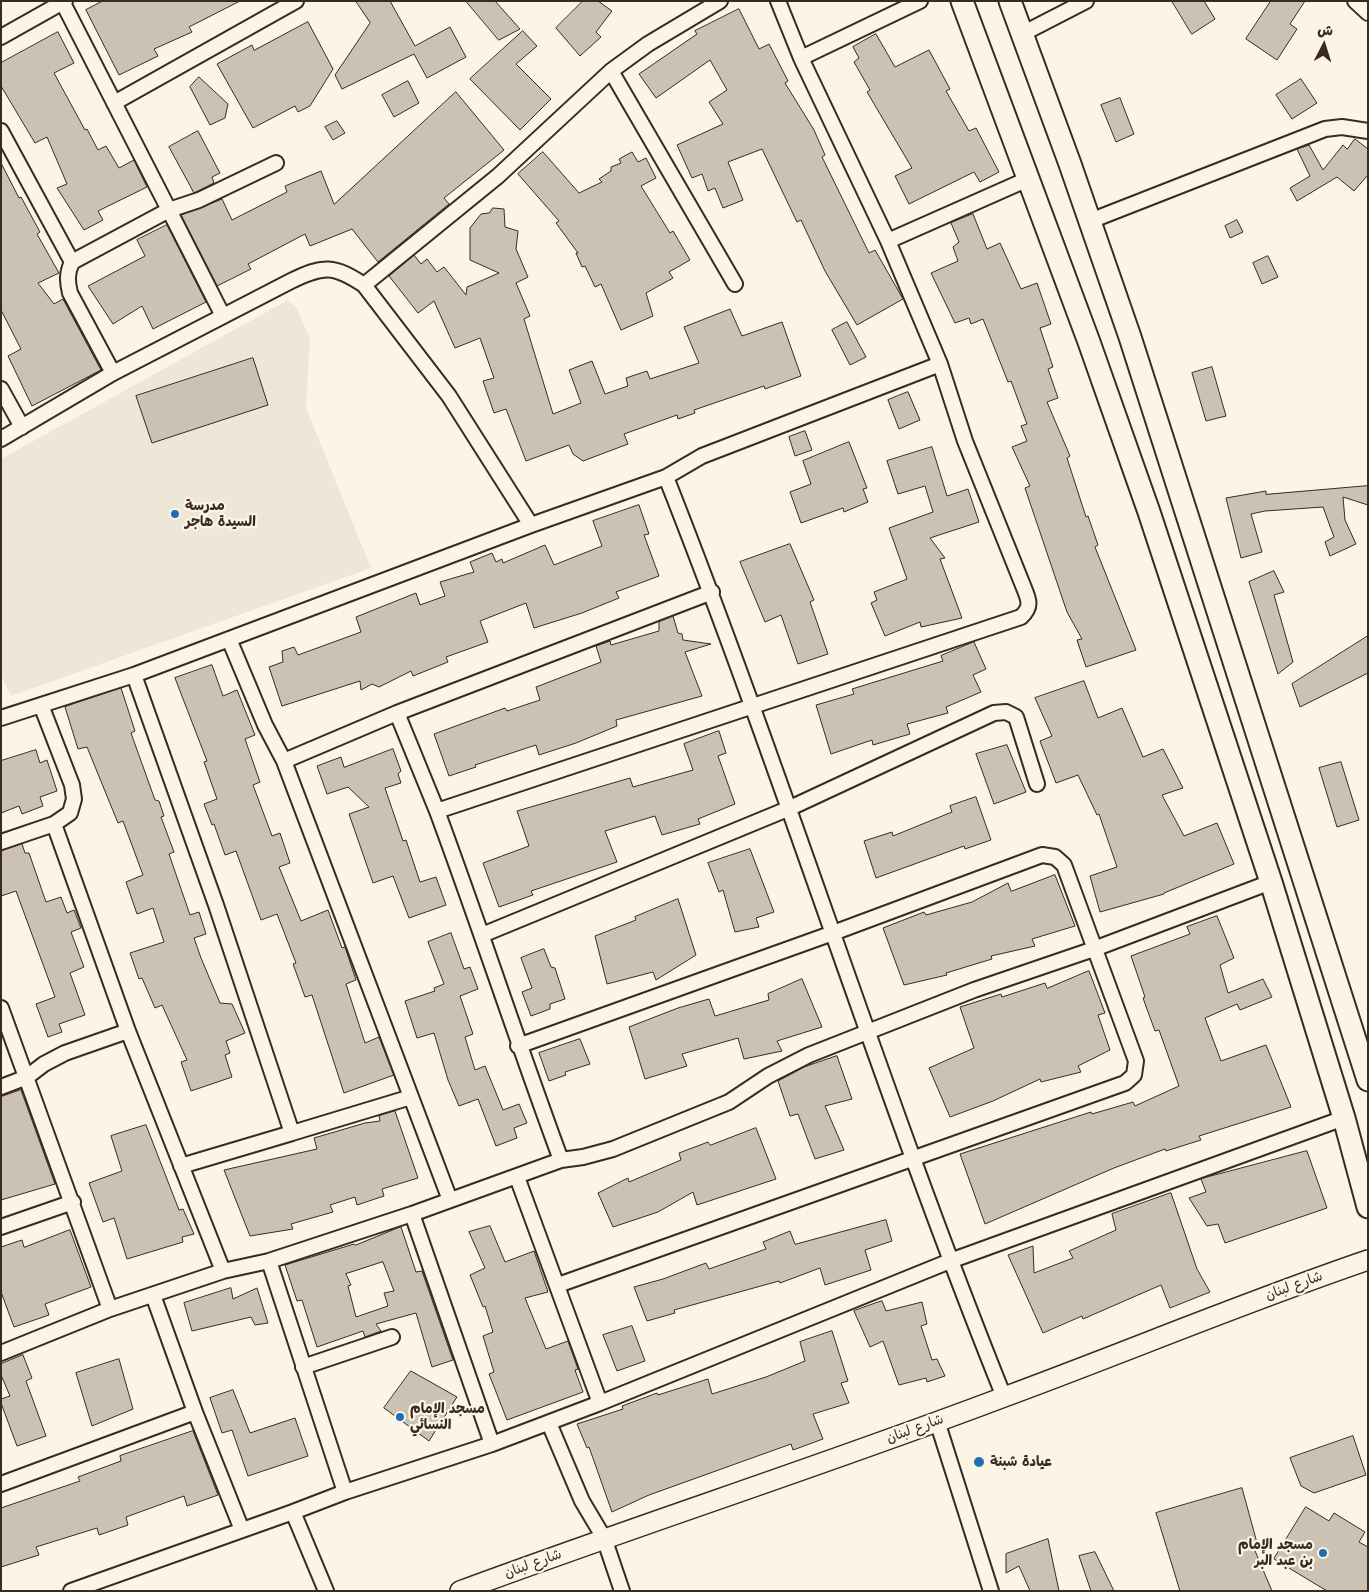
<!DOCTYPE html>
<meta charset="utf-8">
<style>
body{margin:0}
#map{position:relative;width:1369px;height:1592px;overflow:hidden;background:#fcf5e5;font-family:"Playpen Sans","Playpen Sans Arabic",sans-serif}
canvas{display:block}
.frame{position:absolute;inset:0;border:2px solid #3b2a1e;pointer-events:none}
.north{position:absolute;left:1299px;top:20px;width:50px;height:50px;-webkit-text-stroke:4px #fcf5e5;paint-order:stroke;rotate:5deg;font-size:14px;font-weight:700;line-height:20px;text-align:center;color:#3b2a1e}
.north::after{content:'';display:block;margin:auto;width:18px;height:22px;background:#3b2a1e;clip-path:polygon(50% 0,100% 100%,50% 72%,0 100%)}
</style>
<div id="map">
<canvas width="1369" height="1592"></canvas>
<div class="frame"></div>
<div class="north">ش</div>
</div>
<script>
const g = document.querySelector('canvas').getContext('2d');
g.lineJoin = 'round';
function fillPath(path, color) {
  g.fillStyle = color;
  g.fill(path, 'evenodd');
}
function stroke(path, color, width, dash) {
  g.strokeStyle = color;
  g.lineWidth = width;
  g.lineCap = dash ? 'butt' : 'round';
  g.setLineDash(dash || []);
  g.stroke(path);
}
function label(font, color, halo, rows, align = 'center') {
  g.font = font + ' "Playpen Sans","Playpen Sans Arabic",sans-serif';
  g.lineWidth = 4.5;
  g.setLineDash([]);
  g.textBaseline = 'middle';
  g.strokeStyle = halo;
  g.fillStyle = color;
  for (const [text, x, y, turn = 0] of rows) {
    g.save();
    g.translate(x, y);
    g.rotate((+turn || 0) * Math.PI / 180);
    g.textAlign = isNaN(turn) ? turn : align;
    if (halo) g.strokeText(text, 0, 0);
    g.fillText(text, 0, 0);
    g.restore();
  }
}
fillPath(new Path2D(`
 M288,300L296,307L310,338L306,408L371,568L11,696L1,675V459Z`), '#eee6d6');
const building = new Path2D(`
 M103,1H240L189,27L192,32L154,49L158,56L119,75L86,10Z
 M356,1H390L415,46L450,27L466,57L427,78L414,54L342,89L335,75L370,23Z
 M466,1H495L520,29L499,40Z
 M583,1H598L612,11L596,32L601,37L580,56L556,28Z
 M1172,1H1204L1215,19L1192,34Z
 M1271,1H1305L1290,24L1297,29L1277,60L1246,39Z
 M739,9L759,49L769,44L788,81L785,83L814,130L825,155L822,157L869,253L875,250L903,299L857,325L825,271L801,220L797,222L762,149L728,162L743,200L723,208L715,188L708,191L702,174L692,178L677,145L723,124L709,102L727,90L710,60L656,98L639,74L697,34L695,31Z
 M308,22L333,69L310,106L298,112L295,106L253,128L217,64L252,45L254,50Z
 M523,31L537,46L516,64L551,99L520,130L470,79Z
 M58,32L74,63L54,73L85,130L87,129L98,150L106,146L119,168L134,160L147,187L98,211L103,220L84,230L57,188L67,184L47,137L35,143L1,86V63Z
 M876,34L895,67L929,50L950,89L946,91L969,131L976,128L999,172L980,182L974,172L909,204L895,176L912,168L867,92L870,90L854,62L859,58L853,47Z
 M199,77L228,104L225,118L210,125L190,87Z
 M1301,79L1317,103L1292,119L1276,95Z
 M408,81L419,103L394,117L382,95Z
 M456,92L504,150L444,198L449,204L378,262L352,229L310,246L305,234L248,264L251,269L217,286L181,215L222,199L232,220L287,192L285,186L321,171L334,204Z
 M1120,98L1134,134L1116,142L1101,105Z
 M337,121L345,133L333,140L325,127Z
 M198,131L220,173L212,177L214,183L194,193L169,147Z
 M1355,139L1368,149V175L1354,191L1337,177L1297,201L1290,188L1310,176L1297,149L1309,145L1323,170L1343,145L1347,149Z
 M543,152L579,193L602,182L599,179L611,171V167L621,163L619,159L632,152L638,162L646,158L656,178L641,186L670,233L673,231L690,260L669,272L673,278L646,293L653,316L621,330L601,284L595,287L585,266L582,267L576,253H578L556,223L559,221L518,174Z
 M1,163L19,198L21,197L40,232L37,234L59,273L38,283L54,304L63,299L101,370L32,406L8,356L21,349L1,310Z
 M493,208L504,209L505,227L518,231L516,249L528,277L516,283L530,316L524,319L553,414L581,403L569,370L592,361L605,394L628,386L626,378L647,371L650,379L699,363L684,327L730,309L742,336L782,322L801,376L765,389L764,386L694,410L695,413L678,419L677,415L624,434L628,444L583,461L573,454L569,445L526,461L506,409L494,413L483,381L494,378L480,338L455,348L434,301L418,313L389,276L414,255L421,264L427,259L437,272L444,267L466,295L467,287L499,273L470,260V228L481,214L489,213Z
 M973,214L987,249L1000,243L1021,289L1037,283L1051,324L1040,328L1053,367L1048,369L1058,398L1047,402L1070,456L1067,458L1086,517L1088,516L1098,545L1095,547L1136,650L1086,667L1077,640L1082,639L1067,612L1025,488L1030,486L1012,447L1027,441L1021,426L1027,424L1011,381L1008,382L983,319L971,324L969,318L955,323L931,273L958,261L953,247L959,242L951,223Z
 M1237,220L1243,232L1230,238L1225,226Z
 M167,225L206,302L153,329L142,306L113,324L88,286L145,256L137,240Z
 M1268,256L1278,277L1262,284L1253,263Z
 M847,322L866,357L850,365L832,330Z
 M253,358L268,405L152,443L136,396Z
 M1212,367L1226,416L1206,421L1192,373Z
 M908,392L920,420L899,429L888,400Z
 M805,431L812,450L795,456L789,437Z
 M849,442L867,488L863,489L868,502L844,512L843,508L801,523L790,492L811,484L803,461Z
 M932,447L947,496L968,489L979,522L930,538L945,558L940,559L962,618L921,627L920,622L885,636L871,603L877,600L874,592L907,579L889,528L933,512L925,486L898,494L887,461Z
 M1368,486V505L1343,497L1345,520L1356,544L1330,556L1325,542L1334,537L1323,507L1265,511L1251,514L1262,552L1241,558L1226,498L1266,491V494Z
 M639,505L649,534L644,535L659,576L616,592L619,598L582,613L534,628L526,603L480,621L488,642L446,657L448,662L413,676L411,671L379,687L372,684L361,690L360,681L282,706L269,667L283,662L282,651L294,647L298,655L361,632L356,617L416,593L420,605L445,596L440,582L474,572L470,562L492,553L496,562L502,559L503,563L545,545L554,565L602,546L593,521Z
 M790,544L814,600L810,602L828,654L798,664L781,615L765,622L740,562Z
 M1274,571L1284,592L1274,595L1293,662L1278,674L1249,582Z
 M673,616L678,633L682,634L683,640L711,644L685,652L702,696L616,720L617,726L576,743L539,755L536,745L475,765L476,767L449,776L434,734L505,708L507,711L540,700L536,687L601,662L596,646L610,641L611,645L659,631V622Z
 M1368,636V673L1300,707L1292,684Z
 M974,642L986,669L973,675L981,692L946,707L948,713L907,724L910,734L873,745L872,740L831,754L816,705L854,694L852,689L943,661L941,656Z
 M212,665L223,696L237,690L255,735L245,739L260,782L253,785L272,836L280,833L290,863L279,867L301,921L328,910L342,948L345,947L356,980L346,984L365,1043L379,1037L394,1075L344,1093L312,995L305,997L293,964L296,963L277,914L261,920L236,851L225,855L214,824L212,825L204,804L217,799L204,762L207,761L175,678Z
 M1084,681L1098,718L1122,708L1143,757L1163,749L1183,788L1162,795L1184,836L1217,823L1234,864L1164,893V894L1100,912L1090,876L1117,867L1099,814L1097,815L1078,775L1056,783L1040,741L1052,736L1035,698Z
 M121,688L135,731L131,733L155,800L159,801L164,816L161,817L174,852L169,854L190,915L199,912L206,934L194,938L201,958L220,1003L232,1004L245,1033L226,1041L230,1053L225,1055L232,1077L191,1091L181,1062L187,1060L162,1005L155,1008L142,978L139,979L130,953L164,942L153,908L137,914L126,882L143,875L123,821L118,823L87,747L78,749L65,707Z
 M719,731L726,753L718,756L735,804L698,819L700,824L662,835L655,816L605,831L617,862L531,891L533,895L499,907L483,863L529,846L517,811L630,778L633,787L693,770L684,744Z
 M1007,745L1026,792L994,804L976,754Z
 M393,749L401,771L398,774L401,783L385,788L403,841L406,840L420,882L436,877L446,905L409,918L393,876L373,883L349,814L369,807L348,787L327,794L317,766L341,757L344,767Z
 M36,750L40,763L47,760L57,791L40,797L43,806L22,814L19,806L1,813V761Z
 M1341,762L1359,820L1337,827L1319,768Z
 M976,797L991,840L965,849L964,846L876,878L864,841L892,832L893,836L952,812L950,806Z
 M22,844L25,853H29L46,902L61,897L67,913L74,910L81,928L71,932L84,967L70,973L85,1015L59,1024L62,1032L48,1037L36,1004L55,997L16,891L1,896V851Z
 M750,849L774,912L756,918L759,927L735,932L723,890L719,892L708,863Z
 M1055,875L1075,926L1032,939L1035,946L991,956L992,959L946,973L947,975L904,985L883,928L924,912L926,915L972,902L1008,883L1011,891Z
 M678,899L696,955L656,980L653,972L607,984L595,936L636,920L635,917Z
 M1217,916L1234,958L1220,965L1228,993L1263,979L1272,997L1240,1010L1237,1004L1205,1018L1221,1061L1266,1045L1291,1107L1199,1136L1201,1140L1166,1151L1165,1149L1114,1168L985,1224L960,1154L1091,1112L1092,1114L1133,1102L1135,1106L1179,1086L1159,1030L1155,1031L1143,998L1145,997L1131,956L1190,934L1187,927Z
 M451,933L464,969L470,967L478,989L460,996L473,1034L465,1037L475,1070L485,1066L503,1110L519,1104L527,1123L514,1128L517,1138L496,1146L478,1099L459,1106L448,1080L434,1033L417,1038L405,1001L435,991L434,988L444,984L428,942Z
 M544,949L551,967L555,968L565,999L550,1004V1009L531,1016L522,992L532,988L521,958Z
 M1089,971L1105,1013L1098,1015L1110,1050L1078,1066L1081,1072L1041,1082L1040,1079L993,1101L950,1117L929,1068L974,1048L960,1007L1001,994L1002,997L1045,983L1047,988Z
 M802,979L822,1027L777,1041L782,1051L744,1059L738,1038L682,1054L687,1066L645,1079L629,1027L678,1008L709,999L715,1016L769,1000L768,994Z
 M580,1039L590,1064L565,1072L566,1075L549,1081L539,1053Z
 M837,1056L852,1099L825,1106L844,1150L815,1159L798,1114L790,1116L778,1081L804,1067Z
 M21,1090L55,1184L1,1200V1097Z
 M395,1111L418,1178L382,1189L384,1196L357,1205L355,1197L330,1205L333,1212L291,1224L293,1229L250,1236L224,1170L317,1149L314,1138L365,1123L380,1121L379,1116Z
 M146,1125L179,1210L183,1209L194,1234L182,1237L183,1242L127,1259L114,1218L103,1222L89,1183L122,1171L111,1136Z
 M756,1128L776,1179L697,1205L693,1192L658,1212L613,1227L598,1193L628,1178L629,1182L681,1160L679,1153L708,1142L710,1145Z
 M1307,1151L1327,1208L1225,1243L1218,1224L1207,1226L1189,1198L1206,1192L1201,1179Z
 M1171,1193L1197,1269L1210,1292L1170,1308L1161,1285L1083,1319L1082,1316L1043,1333L1008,1255L1033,1246L1034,1273L1073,1258L1069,1251L1116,1230L1112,1214Z
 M886,1220L892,1241L865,1250L871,1270L825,1285L820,1268L780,1283L779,1281L674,1310L675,1313L647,1321L634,1287L663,1279L706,1263L709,1269L766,1249L763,1242L790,1231L795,1244Z
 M490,1226L505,1262L534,1251L548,1292L525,1298L546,1349L568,1341L578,1369L575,1370L583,1392L507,1420L489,1374L494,1372L483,1336L493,1332L485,1306L483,1307L470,1275L485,1268L469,1232Z
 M401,1227L416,1272L422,1271L453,1360L432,1367L416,1313L376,1324L381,1331L365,1337L363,1331L317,1347L302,1300L297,1301L285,1265L354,1244L355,1245ZM383,1262L394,1291L384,1293L388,1306L356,1317L348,1286L351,1285L346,1274Z
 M70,1230L91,1287L45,1304L49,1315L14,1327L1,1292V1247L22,1240L24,1247Z
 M231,1288L233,1299L257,1288L268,1323L255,1325L251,1317L192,1331L184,1303Z
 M882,1301L886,1311L922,1302L927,1324L921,1326L932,1360L937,1359L945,1376L927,1382L926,1378L899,1385L883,1341L870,1347L854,1311Z
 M632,1326L645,1361L617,1371L603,1335Z
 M832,1331L848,1381L841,1383L849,1403L813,1414L823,1439L793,1450L791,1444L649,1495L612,1512L589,1447L587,1448L577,1424L623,1409L622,1406L657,1393L658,1395L708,1379L712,1394L766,1377L805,1361L800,1342Z
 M23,1355L32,1378L26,1381L46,1436L17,1446L1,1403V1399L10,1396L1,1375V1364Z
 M119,1359L133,1409L92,1426L76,1373Z
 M411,1371L457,1397L429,1441L384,1408Z
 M233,1390L250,1433L295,1418L308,1456L248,1476L232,1430L222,1433L210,1398Z
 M193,1431L218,1495L187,1506L184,1496L126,1517L128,1525L99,1535L97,1528L36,1547L39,1555L1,1567V1508L80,1481L78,1477L121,1461L120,1456Z
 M1353,1436L1366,1475L1314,1493L1301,1486L1290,1458Z
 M1242,1488L1259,1550L1253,1546L1272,1591H1180L1156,1513Z
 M1306,1507L1329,1521L1334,1513L1365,1532L1359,1542L1368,1547V1591H1327L1274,1559Z
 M1048,1539L1059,1591H1030L1019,1566L1006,1573V1554Z
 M1095,1552L1114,1591H1091L1079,1556Z`);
fillPath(building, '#ccc2b3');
stroke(building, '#3b2a1e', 1);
const street = new Path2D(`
 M62,1L169,210L72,262C67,273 67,281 70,293L113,373
 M1355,1L1368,13
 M1022,34L1086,1
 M1,37L65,1
 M801,58L920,1
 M611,71L735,284
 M114,103L296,1
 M1,131L72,262
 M1090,221L1325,129L1342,127L1368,131
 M888,241L1028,179
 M364,285L498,176L611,71L648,44L720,1
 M223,316L169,210L199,200L276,163
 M1,389L22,427
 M1,439L113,373L291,281C323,265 334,265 364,285L449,396L531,525
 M666,477C786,781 882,1094 1004,1397
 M712,592L397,713L437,811L1021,617C1032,607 1029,600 1024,588L965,441L940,364L888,241L801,58L778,1
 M229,639L265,725L284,761L450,1200
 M134,675L216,905L292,1133L411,1097
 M41,705L72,785L74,799L70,813L54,824L128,1031L223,1271
 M1,718L134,675L531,525L666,477L702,456L940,364
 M284,761L397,713
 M437,811C480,927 518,1044 561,1160
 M1,842L54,824
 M482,935L790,808L994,713L1006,712L1016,717L1037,784
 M1,1008L110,1309
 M518,1046L833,933L1042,855L1055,857L1064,865L1136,1061L1134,1075L1125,1083L558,1285
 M1,1087L27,1077L44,1064L65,1053L128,1031
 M181,1166L292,1133
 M517,1177L600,1403
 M412,1214L492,1444
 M1,1227L73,1202
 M269,1261L345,1492L293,1512L326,1591
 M153,1295L195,1412L242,1530
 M1,1353L110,1309L223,1271L269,1261L412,1214L561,1160L583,1157L613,1149L729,1102L768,1076L809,1055L974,990L1094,949L1271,882
 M303,1367L392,1337
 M937,1421L991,1591
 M549,1423L582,1501L604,1538L622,1591
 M1,1484L195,1412
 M345,1492L492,1444L600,1403L950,1261L1344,1118
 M71,1591L293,1512`);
const secondary = new Path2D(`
 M460,1591C641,1524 824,1465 1004,1397C1126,1352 1245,1302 1368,1260`);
const primary = new Path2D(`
 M962,1L1089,342L1149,512L1271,882L1344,1118L1368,1207
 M1010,1L1070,164L1130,337L1368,1080`);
stroke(street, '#3b2a1e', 18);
stroke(secondary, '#3b2a1e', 22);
stroke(primary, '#3b2a1e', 25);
stroke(street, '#fcf5e5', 14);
stroke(secondary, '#fcf5e5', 19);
stroke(primary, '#fcf5e5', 21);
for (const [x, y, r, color] of [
 [175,514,5,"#1f6fb2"],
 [400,1417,5,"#1f6fb2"],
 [979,1462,6,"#1f6fb2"],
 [1323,1553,5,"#1f6fb2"]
]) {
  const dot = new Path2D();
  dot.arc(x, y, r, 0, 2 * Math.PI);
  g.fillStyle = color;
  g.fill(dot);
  stroke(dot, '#fcf5e5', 2);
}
label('bold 14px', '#3b2a1e', '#fcf5e5', [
 ["مدرسة",185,506],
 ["السيدة هاجر",185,522],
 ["مسجد الإمام",410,1409],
 ["النسائي",410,1425],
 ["عيادة شبنة",990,1462],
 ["مسجد الإمام",1313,1545,"right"],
 ["بن عبد البر",1313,1561,"right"]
], 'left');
label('14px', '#3b2a1e', '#fcf5e5', [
 ["شارع لبنان",1294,1286,-20],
 ["شارع لبنان",915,1429,-20],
 ["شارع لبنان",533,1564,-20]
]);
</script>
